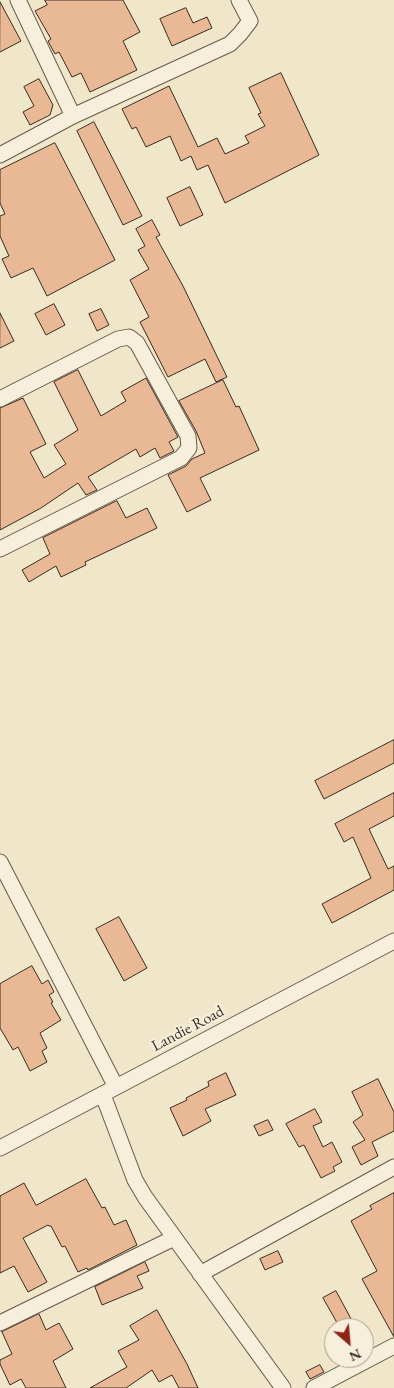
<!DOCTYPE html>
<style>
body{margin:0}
#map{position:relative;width:394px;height:1388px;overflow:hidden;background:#f0e6c9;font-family:"EB Garamond",serif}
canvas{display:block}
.north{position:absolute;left:324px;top:1318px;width:50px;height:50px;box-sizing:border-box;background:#f5efdc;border:1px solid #aba091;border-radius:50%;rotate:153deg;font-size:14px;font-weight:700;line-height:20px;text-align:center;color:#3c2a20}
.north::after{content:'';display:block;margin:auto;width:18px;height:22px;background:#8f2418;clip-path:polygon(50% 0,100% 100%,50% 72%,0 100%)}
</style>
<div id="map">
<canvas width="394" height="1388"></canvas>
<div class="north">N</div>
</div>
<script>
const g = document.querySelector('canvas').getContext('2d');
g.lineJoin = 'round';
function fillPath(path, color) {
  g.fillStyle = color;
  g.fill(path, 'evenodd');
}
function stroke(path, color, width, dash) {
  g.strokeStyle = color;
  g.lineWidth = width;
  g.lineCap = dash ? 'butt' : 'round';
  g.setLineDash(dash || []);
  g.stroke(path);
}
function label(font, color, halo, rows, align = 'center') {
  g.font = font + ' "EB Garamond",serif';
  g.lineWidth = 4.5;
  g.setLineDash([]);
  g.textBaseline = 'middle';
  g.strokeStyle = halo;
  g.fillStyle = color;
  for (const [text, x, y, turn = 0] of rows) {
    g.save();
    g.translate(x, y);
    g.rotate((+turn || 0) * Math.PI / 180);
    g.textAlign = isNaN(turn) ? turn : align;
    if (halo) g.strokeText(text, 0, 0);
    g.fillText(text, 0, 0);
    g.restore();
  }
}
const building = new Path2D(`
 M45,0H123L140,32L123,41L137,70L90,92L81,73L72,77L59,52L55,54L49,43L48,41L51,39L35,11L47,5Z
 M0,2L21,41L0,52Z
 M186,8L193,23L207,17L212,28L172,46L160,19Z
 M281,73L319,155L225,203L208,165L197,170L191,156L181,161L170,136L146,147L136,127L132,129L122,109L169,86L198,147L217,138L225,154L249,143L245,136L265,126L258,114L261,113L249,88Z
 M39,79L53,105L50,115L30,125L23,112L34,106L24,87Z
 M94,122L142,216L123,225L77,131Z
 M55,143L115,260L47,296L33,268L11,278L2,259L9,256L0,236V216L5,214L0,203V170Z
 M190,187L203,215L180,226L167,198Z
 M152,220L160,235L156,237L183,286L227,377L216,382L205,359L168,377L140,322L149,317L130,280L149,269L138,250L145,246L136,229Z
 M54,304L65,325L46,335L35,314Z
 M101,309L109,325L97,331L89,314Z
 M0,313L14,341L0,348Z
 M78,370L101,416L126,401L121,392L146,378L178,437L169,442L174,451L160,458L155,448L140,457L136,449L88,477L97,490L86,495L78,483L41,508L0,530V408L23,398L46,444L30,452L44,478L66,464L54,445L78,430L54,382Z
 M223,380L236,407L239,406L259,450L200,478L211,500L187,512L168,475L186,466L192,459L205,453L196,431L179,401Z
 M117,501L126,518L147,508L157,528L85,562L86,565L61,577L56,566L29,582L22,570L50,554L43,538Z
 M394,740V763L324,799L315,781Z
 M394,793V816L369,829L388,869L394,866V890L332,923L322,904L371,878L353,837L344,842L335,824Z
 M119,917L147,968L124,981L96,929Z
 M32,966L42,984L48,980L54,992L49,995L53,1002L51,1003L61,1020L40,1033L47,1048L42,1051L47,1062L30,1071L18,1047L13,1050L0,1028V984Z
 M226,1073L236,1095L205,1109L211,1121L183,1136L170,1108L187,1100L186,1098L209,1086L208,1082Z
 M378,1079L394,1112V1131L372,1142L378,1156L361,1165L352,1147L365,1140L353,1122L363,1115L352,1092Z
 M315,1109L322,1122L313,1126L323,1147L332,1142L342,1162L333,1167L335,1171L321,1178L304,1145L299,1147L286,1124Z
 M268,1120L273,1130L259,1136L254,1126Z
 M86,1179L102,1208L105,1207L114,1225L126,1220L137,1245L88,1270L87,1268L78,1272L65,1246L62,1247L51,1226H49L48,1225L23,1238L47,1282L28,1292L14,1266L0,1273V1196L24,1183L36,1205Z
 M394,1193V1337L362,1279L377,1271L351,1221L372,1209L370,1206Z
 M278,1251L283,1262L265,1270L260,1259Z
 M145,1262L149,1271L137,1276L143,1288L102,1305L95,1287Z
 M336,1291L356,1328H340L323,1298Z
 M157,1310L187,1364L198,1388H179L172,1375L159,1382L152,1370L126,1388H90L127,1367L118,1351L139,1340L130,1326Z
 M39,1314L46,1330L59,1323L73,1349L53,1361L66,1388H26L21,1379L10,1385L0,1364V1360L12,1354L2,1332Z
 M320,1365L324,1372L310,1379L306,1372Z`);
fillPath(building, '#e8b994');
stroke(building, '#3c2a20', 1);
const street = new Path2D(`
 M18,0L73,116
 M0,155L73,116L230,44L240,34L250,21L239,0
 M0,399L118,339L129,337L137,343L188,436L189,448L181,458L0,549
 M0,862L116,1087
 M103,1095L135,1180L145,1197L283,1388
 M0,1148L394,941
 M200,1274L394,1167
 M0,1323L174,1238
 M314,1388L394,1346`);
stroke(street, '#69594a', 17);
stroke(street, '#f5efdc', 15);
label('16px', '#3c2a20', '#f5efdc', [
 ["Landie Road",188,1029,-28]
]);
</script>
